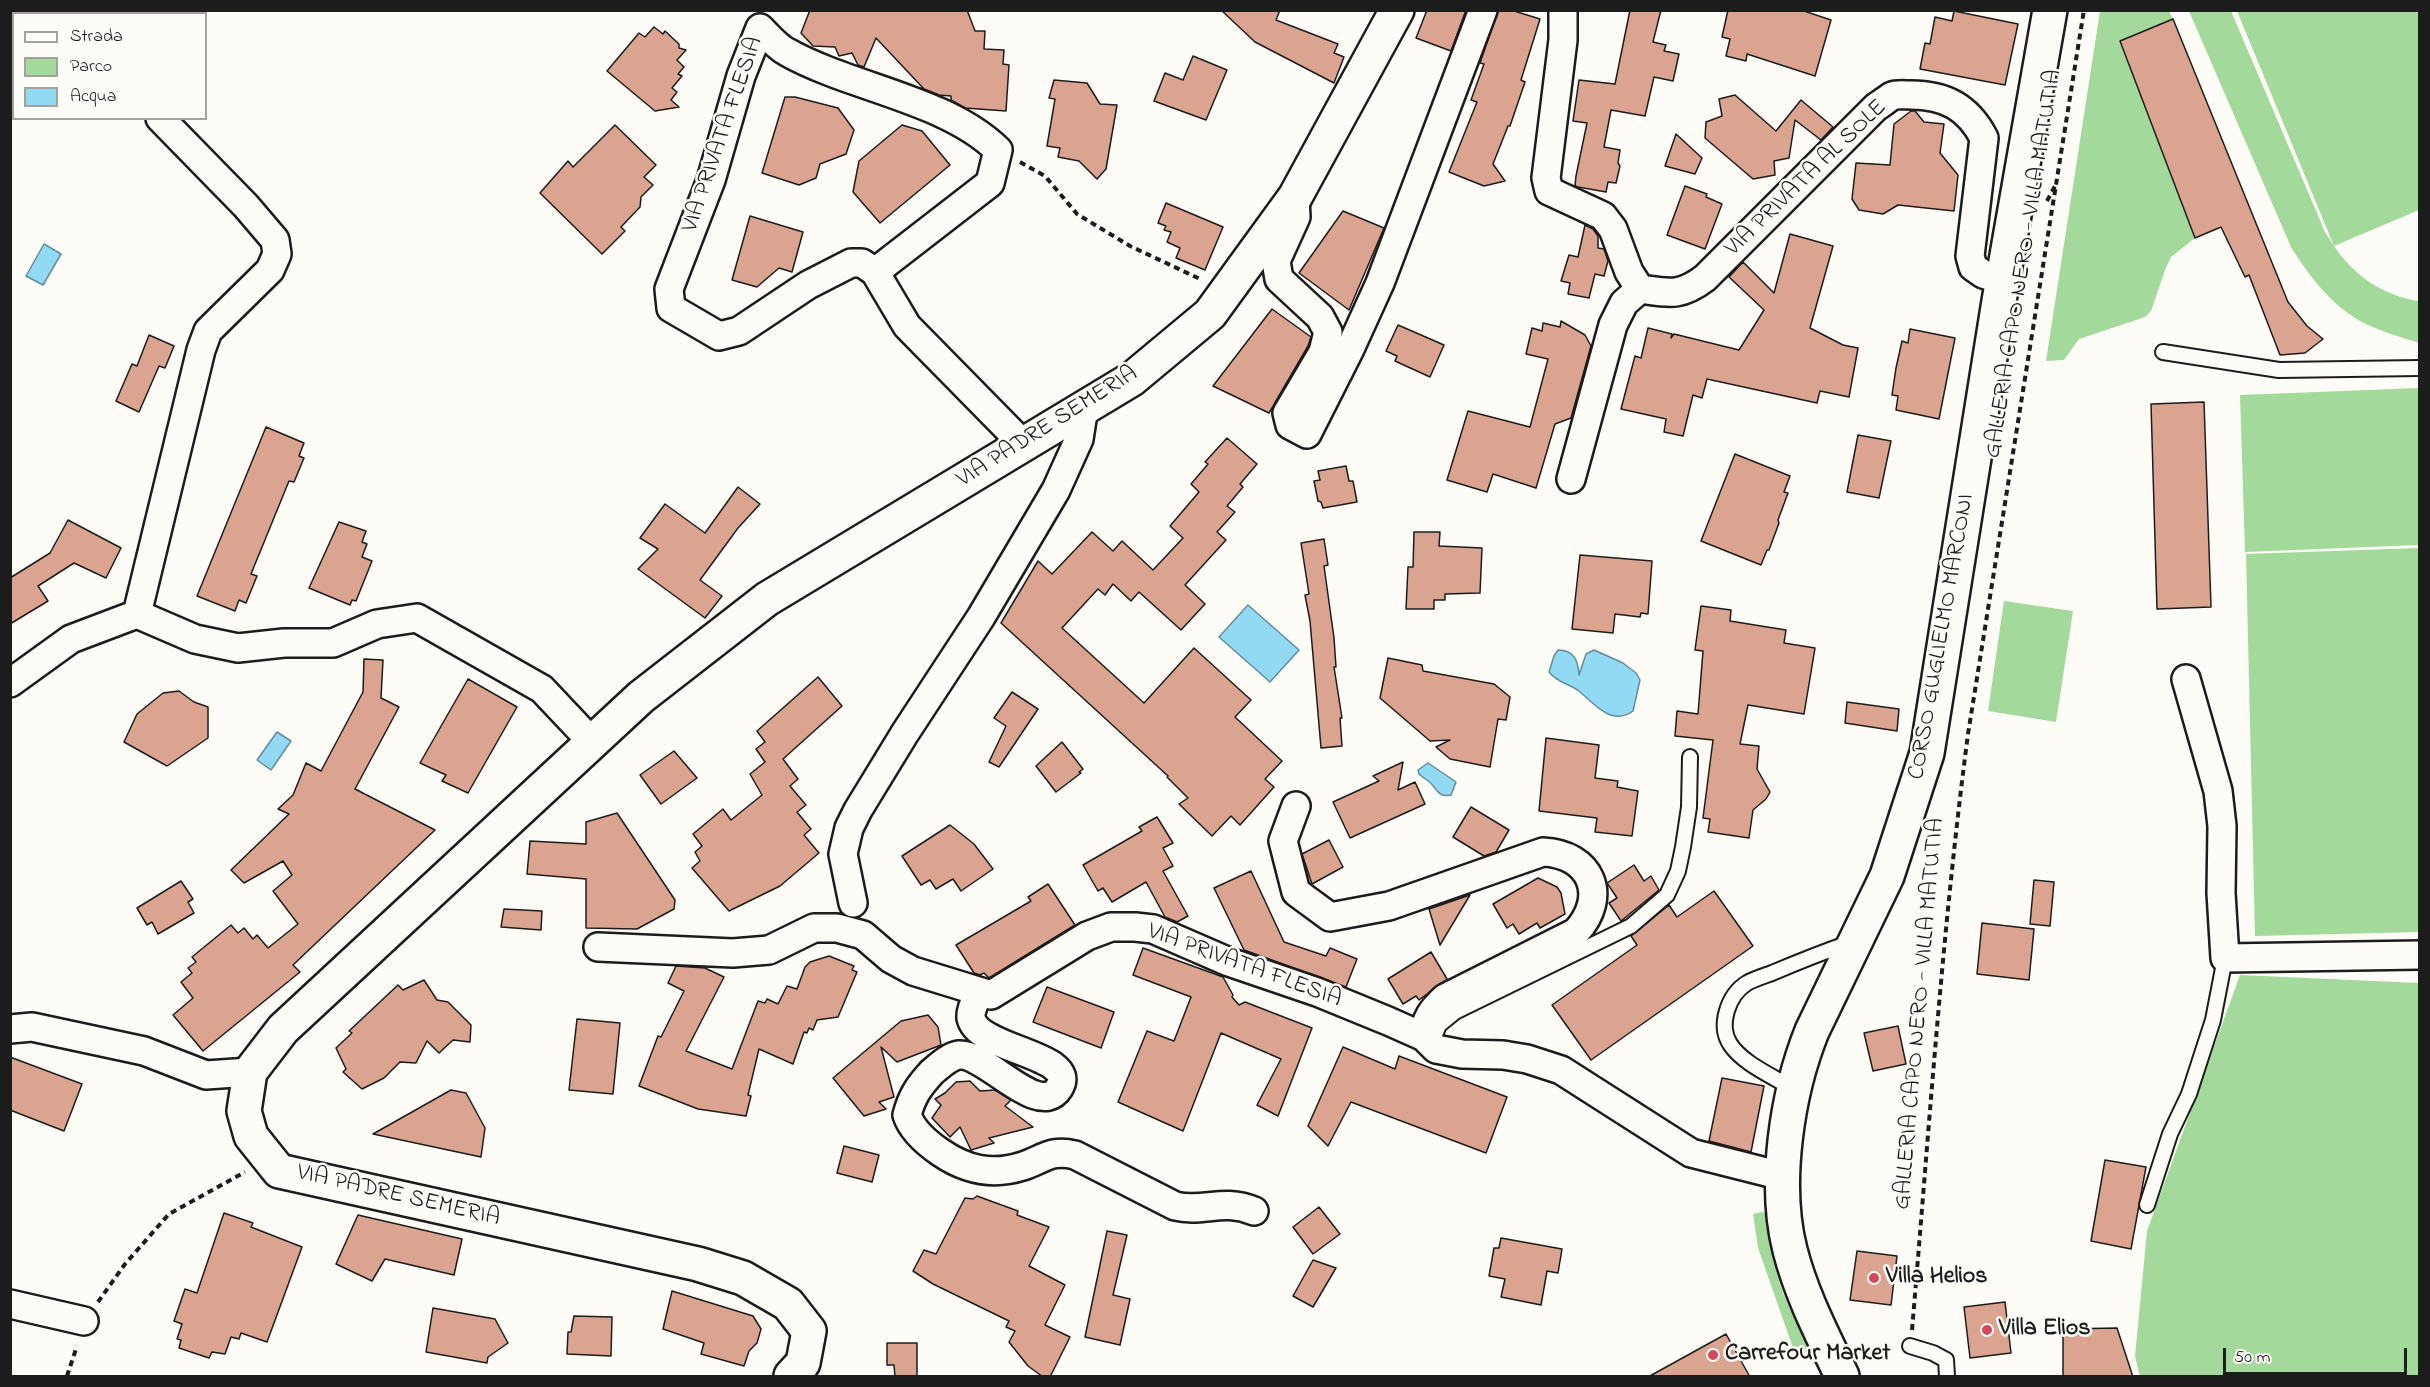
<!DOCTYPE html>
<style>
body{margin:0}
#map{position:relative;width:2430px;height:1387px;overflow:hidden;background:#fdfcf7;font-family:"Indie Flower",sans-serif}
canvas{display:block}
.frame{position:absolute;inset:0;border:12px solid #1c1c1c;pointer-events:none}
.legend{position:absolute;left:12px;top:12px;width:195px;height:108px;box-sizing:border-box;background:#fdfcf7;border:2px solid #a3a29f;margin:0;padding:8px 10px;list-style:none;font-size:18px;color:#1c1c1c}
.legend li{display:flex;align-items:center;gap:12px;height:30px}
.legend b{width:30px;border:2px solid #a3a29f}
.scale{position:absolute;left:2223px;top:1348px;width:184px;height:27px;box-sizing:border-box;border:3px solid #1c1c1c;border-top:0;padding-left:8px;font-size:18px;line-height:21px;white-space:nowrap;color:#1c1c1c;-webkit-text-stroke:4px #fdfcf7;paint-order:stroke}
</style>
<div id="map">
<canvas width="2430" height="1387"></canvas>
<div class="frame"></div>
<ul class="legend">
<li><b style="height:8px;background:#fdfcf7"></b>Strada</li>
<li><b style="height:16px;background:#a4d99c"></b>Parco</li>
<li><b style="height:16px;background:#92d9f3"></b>Acqua</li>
</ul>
<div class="scale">50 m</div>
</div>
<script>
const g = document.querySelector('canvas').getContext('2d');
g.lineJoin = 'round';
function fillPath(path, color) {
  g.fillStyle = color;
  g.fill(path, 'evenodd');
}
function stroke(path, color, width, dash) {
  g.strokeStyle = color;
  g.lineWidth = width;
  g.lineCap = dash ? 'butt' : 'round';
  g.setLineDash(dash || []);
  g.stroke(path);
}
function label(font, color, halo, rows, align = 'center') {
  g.font = font + ' "Indie Flower",sans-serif';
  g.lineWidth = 5;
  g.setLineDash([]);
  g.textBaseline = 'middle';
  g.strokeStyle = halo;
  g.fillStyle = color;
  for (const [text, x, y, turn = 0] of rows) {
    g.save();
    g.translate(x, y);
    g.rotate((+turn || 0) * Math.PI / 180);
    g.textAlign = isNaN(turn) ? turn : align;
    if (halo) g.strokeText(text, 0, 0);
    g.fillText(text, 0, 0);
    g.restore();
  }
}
fillPath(new Path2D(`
 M2100,11H2169L2173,19L2120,42L2195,238L2171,257L2165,270L2151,311L2145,317L2079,339L2064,360L2046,361Z
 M2189,11H2231L2325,232L2334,246L2237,11H2419V210L2334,246C2354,276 2384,296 2419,301V343C2400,337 2380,331 2362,322C2331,305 2309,276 2291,247Z
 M2419,388V545L2245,552L2240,395Z
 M2419,548V932L2255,936L2246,554Z
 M2004,601L2073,611L2056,722L1988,711Z
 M2240,975L2419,983V1376H2140L2135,1356L2147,1231Z
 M1761,1212L1766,1213C1771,1265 1783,1303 1811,1348L1801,1356L1793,1348L1758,1248L1753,1214Z`), '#a4d99c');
const water = new Path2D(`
 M44,244L61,254L43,285L26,276Z
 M1248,605L1299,650L1270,682L1219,637Z
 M1558,650C1574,650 1578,660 1579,675L1586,654L1594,650L1623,663L1636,673L1640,680L1633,711C1610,728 1592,700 1576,689C1566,683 1557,682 1549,672L1554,656Z
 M277,732L291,741L271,770L257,760Z
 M1428,763L1456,782L1451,795C1437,798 1437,787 1427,780C1424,778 1421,776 1419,774L1418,770Z`);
fillPath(water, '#92d9f3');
stroke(water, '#638d9d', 1.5);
const building = new Path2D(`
 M810,10H967L975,31H985L984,49L1004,50L1003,64L1009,65L1006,111L965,108L951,100V96L939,95L924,89L876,38L864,67L858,65L852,53L839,56L835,47L813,46L801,33Z
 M1221,10H1280L1276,20L1338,44L1334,53L1344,57L1334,83L1255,42Z
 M1427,10H1466L1451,51L1416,38Z
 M1498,10H1511L1540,19L1521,80L1525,82L1510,126H1508L1493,164L1505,181L1484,186L1449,172L1477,102L1471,100L1484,64L1480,63Z
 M1630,10H1661L1653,42L1666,45L1664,51L1679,54L1673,81L1654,77L1645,116L1611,110L1604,147L1620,150L1618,163L1620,166L1616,183L1608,182L1606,192L1578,187L1575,186L1576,176L1587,123L1573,121L1579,80L1615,84Z
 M1728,10H1801L1831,20L1815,76L1747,54L1746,61L1726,56L1730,39L1722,37Z
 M1954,11L2018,24L2005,85L1920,69L1925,43L1930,44L1935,17L1952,21Z
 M2173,19L2288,302L2307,326L2323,339L2305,353L2280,355L2249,275L2245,277L2221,227L2195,238L2120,41Z
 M654,27L663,34L665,31L679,44V48L686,50L677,60L684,67L678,74L682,76L672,88L677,92L671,100L679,107L655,111L607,71L639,33L645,37Z
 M1193,56L1227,70L1206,120L1154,101L1165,73L1183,80Z
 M1054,80L1087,83L1100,104L1117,105L1106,169L1097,179L1079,161L1058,157L1060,148L1047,146L1055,99L1049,98Z
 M1735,95L1776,131L1801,100L1833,127L1821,140L1795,120L1789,158L1774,161L1775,175L1753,179L1705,138L1706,122L1722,116L1719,99Z
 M785,97H795L838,108L854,130L846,154L820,164L816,178L799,185L762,173Z
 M1911,111H1915L1924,122L1944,124L1940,153L1958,175L1954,211L1898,205L1883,214L1859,210L1852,199L1856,163L1890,165L1894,124Z
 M615,125L656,165L644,177L653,185L641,197L640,207L621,227L625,231L602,254L540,193L568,161L573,167Z
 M902,125L922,131L950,165L880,223L853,192L859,161Z
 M1676,134L1702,158L1695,174L1665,166Z
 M1685,186L1707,194L1706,197L1722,204L1705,249L1667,235Z
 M1166,203L1223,227L1205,270L1176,258L1180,248L1167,242L1171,232L1164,230L1166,226L1158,223Z
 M1343,211L1384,228L1349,310L1299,273Z
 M750,216L803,232L792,272L779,268L757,287L732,280Z
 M1585,225L1593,229L1598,236V248L1604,249L1608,261L1604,276L1595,274L1589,298L1568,294L1570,283L1561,281L1569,255L1578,257Z
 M1790,234L1833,246L1810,328L1843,345L1858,348L1849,397L1820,391L1817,403L1707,379L1702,398L1693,395L1683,436L1664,432L1666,419L1621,409L1635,356L1641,358L1648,328L1672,334L1671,338L1674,334L1739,350L1764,310L1729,277L1743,262L1774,293Z
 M1272,309L1311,337L1308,346L1269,413L1213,386Z
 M1561,321L1585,335L1591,346L1571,418L1555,424L1536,488L1493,474L1487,492L1447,480L1468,411L1530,427L1548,359L1526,354L1532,328L1542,331L1543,323L1560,327Z
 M1398,325L1444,345L1430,377L1395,361L1397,356L1386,351Z
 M1910,329L1955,338L1939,419L1896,410L1898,396L1892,395L1896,368L1902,341L1908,343Z
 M149,335L174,346L165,368L159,366L139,412L116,401L132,364L137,366Z
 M2204,402L2211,607L2157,609L2151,404Z
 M266,427L304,443L299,456L304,458L294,482L289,481L251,574L257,576L246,603L239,600L235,611L197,596Z
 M1858,435L1891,441L1879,498L1847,492Z
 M1227,438L1257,464L1240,484L1243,487L1227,506L1235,512L1217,532L1226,540L1185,585L1205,604L1181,630L1139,592L1131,601L1113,584L1105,595L1098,589L1062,628L1144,703L1194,648L1251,700L1235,717L1282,761L1265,779L1274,787L1240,825L1231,816L1212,836L1179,804L1188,798L1167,777L1168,776L1001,623L1038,561L1052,574L1092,532L1113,551L1122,541L1153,570L1183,538L1170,526L1199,492L1191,484L1208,464L1205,462Z
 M1735,454L1790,476L1784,492L1788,493L1778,520L1779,523L1769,550H1767L1761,565L1701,541Z
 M1346,466L1349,481H1353L1357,502L1323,508L1321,502L1318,501L1314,481L1320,480L1318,471Z
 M738,487L760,504L738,528L700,580L722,596L705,618L638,569L658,549L640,538L665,504L705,533Z
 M68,520L121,548L106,578L74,563L38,586L48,601L10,624V578L50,553Z
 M339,522L366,531L362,542L367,544L362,557L372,561L356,601L352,600L350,605L309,588Z
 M1414,532H1440L1439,546L1482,548L1480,593L1445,594V600H1434V609H1406L1408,567H1413Z
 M1324,539L1328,565L1324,566L1334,638L1336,667H1334L1342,718H1340L1342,746L1321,748L1310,621L1305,595L1309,594L1301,543Z
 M1580,555L1652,561L1648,614L1641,613L1640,617L1615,614L1613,633L1572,629Z
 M1701,606L1731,610L1730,621L1786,630L1784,643L1815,648L1804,714L1748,705L1740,744L1759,746L1757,769L1770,792L1766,799L1753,810L1749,838L1708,832L1710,819L1703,818L1713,740L1675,736L1677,711L1698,714L1703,651L1695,650Z
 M1388,658L1422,665L1423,671L1494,684L1510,697L1506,720L1498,719L1490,767L1450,759L1436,747L1450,740L1430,741L1380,698Z
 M364,659L383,660L381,698L399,707L355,789L435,830L293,965L300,972L203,1051L173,1015L193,998L181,982L192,973L188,968L196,962L192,957L231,925L238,933L244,928L253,939L257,935L268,948L298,924L273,891L292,875L283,861L244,883L231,870L289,814L278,809L293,795L306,763L321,771L363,692Z
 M818,677L842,706L783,759L798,779L790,786L806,805L797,812L811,829L804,835L819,853L780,886L729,911L692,868L700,861L695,852L702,846L693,834L723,809L731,820L762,795L750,774L765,762L756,749L765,742L757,731Z
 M468,679L517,707L468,793L442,781L446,775L420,763Z
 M179,691L194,702L208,707V738L167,766L124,742L137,714L163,693Z
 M1012,692L1038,709L999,767L989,762L1006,726L994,718Z
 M1847,702L1899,709L1897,731L1845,723Z
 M1546,738L1599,745L1595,778L1618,781L1617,787L1638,791L1632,836L1595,832L1597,818L1539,811Z
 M1062,742L1083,769L1079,772L1081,773L1056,792L1036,766Z
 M674,751L697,778L661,804L640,775Z
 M1403,762L1398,790L1415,782L1425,804L1350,838L1333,802L1379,781L1373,776Z
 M1471,807L1509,830L1496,852L1484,856L1453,837Z
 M617,813L675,900L674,909L637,929L586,928V879L527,874L530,841L586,844V822Z
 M1157,817L1173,843L1163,848L1173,866L1163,871L1188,916L1177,922L1165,917L1146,882L1112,902L1103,888L1098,891L1083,865L1142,831L1139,827Z
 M950,825L974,844L993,869L961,891L953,879L936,889L930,880L921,885L902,856Z
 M1329,840L1343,867L1312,884L1302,854Z
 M1634,865L1644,881L1651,876L1659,890L1621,921L1609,903L1617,898L1607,883Z
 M1251,871L1284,942L1326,956L1330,948L1357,959L1346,987L1244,950L1214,888Z
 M1538,878L1557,887L1561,893L1565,914L1540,928L1537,923L1519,934L1513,924L1507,928L1493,904Z
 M2034,880L2054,882L2050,926L2030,924Z
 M181,881L193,899L188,902L194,913L158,934L152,922L147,925L137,908Z
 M1048,884L1075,925L989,978L984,973L980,975L974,973L956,945L1031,901L1028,897Z
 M1714,891L1753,946L1591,1060L1552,1005L1637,945L1631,936L1669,905L1677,917Z
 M1470,895L1440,945L1429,909Z
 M504,909L542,911L541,930L501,927Z
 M1982,923L2034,929L2029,980L1977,974Z
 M1143,948L1223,977L1233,995L1232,997L1239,1005L1245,1002L1312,1028L1278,1116L1257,1105L1281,1059L1221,1033L1183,1131L1118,1102L1147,1031L1174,1041L1191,997L1133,975Z
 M1431,952L1447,979L1419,1000L1416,996L1403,1004L1388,979Z
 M829,956L854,966L852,970L857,972L838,1017L817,1020L813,1030L809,1028L807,1033L804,1032L793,1064L759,1049L748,1095L751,1096L746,1116L698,1109L639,1086L658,1036L661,1037L684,991L668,983L676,966L705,968L724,977L686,1051L732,1069L758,1001L765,1003L767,999L778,1004L787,986L797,989L805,967L810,962Z
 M424,980L437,1000L448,1002L471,1025L470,1042L453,1040L439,1053L427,1041L416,1063L400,1062L384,1078L362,1089L343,1072L346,1069L336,1048L352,1033L349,1031L398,985L403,990Z
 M1047,987L1114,1012L1101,1048L1033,1022Z
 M928,1015L938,1027L941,1045L897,1062L881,1047L894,1097L879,1102L886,1109L864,1116L833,1078L901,1021Z
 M577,1019L620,1023L613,1094L569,1090Z
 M1898,1026L1906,1064L1873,1071L1864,1033Z
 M1343,1047L1395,1069L1399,1056L1507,1097L1486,1153L1351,1102L1328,1146L1308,1126Z
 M10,1057L82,1084L64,1131L10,1110Z
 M1722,1078L1764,1086L1751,1152L1709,1141Z
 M970,1081L980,1091L995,1090L1011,1100L1005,1106L1033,1127L989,1138L994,1143L971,1150L960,1127L950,1137L932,1118L941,1105L935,1099L945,1093L956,1082Z
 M451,1090L466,1093L485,1128L481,1157L373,1134Z
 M844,1146L879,1155L872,1182L837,1173Z
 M2105,1160L2146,1167L2131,1249L2091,1241Z
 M977,1196L1018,1211L1017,1215L1049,1227L1029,1266L1065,1285L1045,1325L1070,1337L1050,1377H1043L1028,1366L1009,1342L1015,1331L1006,1327L1009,1321L933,1284L913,1271L924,1250L936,1254L965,1198L973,1199Z
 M1319,1207L1340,1234L1313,1254L1293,1227Z
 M224,1213L253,1223L251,1227L302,1247L267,1342L241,1333L239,1339L231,1337L225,1354L212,1352L209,1358L179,1348L181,1340L177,1339L182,1324L174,1321L185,1289L197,1293Z
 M358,1215L462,1239L454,1275L385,1259L372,1281L336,1264Z
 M1107,1231L1127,1235L1113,1295L1130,1299L1120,1345L1085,1337Z
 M1501,1238L1562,1249L1558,1273L1547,1271L1541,1305L1501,1297L1505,1279L1489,1276L1494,1248H1499Z
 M1857,1251L1897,1256L1891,1305L1850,1300Z
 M1313,1260L1336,1268L1313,1307L1293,1296Z
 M672,1291L753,1316L761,1329L757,1343L749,1351L744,1366L701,1354L704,1343L663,1329Z
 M2005,1302L2011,1353L1970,1358L1964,1307Z
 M433,1308L495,1319L508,1343L488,1357L487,1363L426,1352Z
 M574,1316L612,1317L611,1356L567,1354L568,1332H571Z
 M2117,1328L2133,1377H2063V1329Z
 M1726,1334L1750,1377H1648Z
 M887,1343H917V1377H895L894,1365H887Z`);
fillPath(building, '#daa491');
stroke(building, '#1c1c1c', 1.5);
const service = new Path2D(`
 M2163,352L2279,370L2420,368
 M1435,1035L1439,1025L1455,1012L1631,926L1667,895L1678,871L1683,847L1689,807L1690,757
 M1793,1089C1773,1076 1743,1064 1730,1044C1718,1025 1728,995 1747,983C1754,979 1764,976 1772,973C1798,962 1823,952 1849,943
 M2147,1205L2170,1134L2189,1094L2213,1020L2225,958
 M1910,1346L1933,1353L1946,1360L1947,1376`);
const minor = new Path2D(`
 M54,10L57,14
 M1563,10V40L1546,178L1549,191L1603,216L1613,229L1629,272L1640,289
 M1295,198L1296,217L1276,261L1279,279L1320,317L1328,332L1323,352L1287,413L1290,425L1307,434L1350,349L1380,283L1483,10
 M875,272L990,183L998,150C946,99 851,88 787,52C777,47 768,36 760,28L741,76L711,180L669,289L671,308L719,336L739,331L808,285L851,263H862L875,272L907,326L1023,444
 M1571,479L1613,325L1624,303L1640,289C1669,293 1680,297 1705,278L1876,107C1881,104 1887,99 1892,96C1897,94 1905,95 1911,95C1945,95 1968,107 1984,138L1970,256L1973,267L1983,274L2003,280
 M137,614L201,350L208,331L270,270L277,254L275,240L246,206L160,118
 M2186,679L2218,791L2222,826L2221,893L2225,958L2420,955
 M10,683L71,639L137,614L195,639L238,648L284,643H333L377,624L417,618L542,689L592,742
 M1296,806L1283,841L1296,892L1330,917L1389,906L1543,852C1591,854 1609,896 1576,932L1445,998C1432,1010 1425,1019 1424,1037
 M853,903L843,854L849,828L858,810L905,733L981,617L1056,490L1079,439L1084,407
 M598,947L733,953L769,950L814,928H837L863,935L891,959L913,971L991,995L1087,936L1111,927H1135L1153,929L1229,962L1317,992L1388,1021L1424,1037L1436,1049L1462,1054L1503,1055L1527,1059L1561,1070L1691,1153L1782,1176
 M979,992C976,1000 970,1010 971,1018C978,1051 1080,1054 1059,1088C1039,1120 985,1052 959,1055C950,1056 939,1066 932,1072C919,1086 912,1096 907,1115C912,1130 927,1143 940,1152C966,1170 992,1176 1023,1166C1044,1159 1051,1149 1075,1155L1175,1206C1203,1213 1223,1198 1254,1211
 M10,1029L32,1027L144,1051L206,1075L250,1072
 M10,1304L84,1321`);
const secondary = new Path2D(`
 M791,1376L803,1363L809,1331L788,1304L743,1278L698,1264L279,1171L251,1136L244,1111L250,1072L283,1029L641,697L767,599L1132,379L1210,314L1295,197L1397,10`);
const primary = new Path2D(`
 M1842,1376C1823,1336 1801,1294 1790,1250C1773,1184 1787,1093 1812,1031L1887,876L1927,753L1999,301L2050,10`);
stroke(service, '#1c1c1c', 18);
stroke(minor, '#1c1c1c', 32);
stroke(secondary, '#1c1c1c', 38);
stroke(primary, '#1c1c1c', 38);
stroke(new Path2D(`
 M1020,162L1045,176L1077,214L1130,246L1200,279
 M2047,201L2055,186
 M98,1302L125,1264L169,1214L245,1172
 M1912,1330C1929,1131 1942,932 1968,734L2084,10
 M67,1376L77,1346`), '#1c1c1c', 4, [6, 4.5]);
stroke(service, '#fdfcf7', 14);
stroke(minor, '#fdfcf7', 27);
stroke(secondary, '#fdfcf7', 33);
stroke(primary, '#fdfcf7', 33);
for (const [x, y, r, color] of [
 [1874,1278,6,"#d1495b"],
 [1987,1330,6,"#d1495b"],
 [1713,1355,6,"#d1495b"]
]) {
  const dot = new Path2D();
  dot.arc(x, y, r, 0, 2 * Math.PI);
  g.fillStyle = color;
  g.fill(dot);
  stroke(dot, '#fdfcf7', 2);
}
label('24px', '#1c1c1c', '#fdfcf7', [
 ["VIA PRIVATA FLESIA",724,135,-71],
 ["VIA PRIVATA AL SOLE",1807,179,-44],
 ["GALLERIA CAPO NERO - VILLA MATUTIA",2025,264,-81],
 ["VIA PADRE SEMERIA",1048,428,-32],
 ["CORSO GUGLIELMO MARCONI",1943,637,-80],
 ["VIA PRIVATA FLESIA",1244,967,20],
 ["GALLERIA CAPO NERO - VILLA MATUTIA",1921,1014,-85],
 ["VIA PADRE SEMERIA",398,1197,13]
]);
label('bold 24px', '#1c1c1c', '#fdfcf7', [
 ["Villa Helios",1886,1278],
 ["Villa Elios",1999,1330],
 ["Carrefour Market",1725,1355]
], 'left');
</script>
